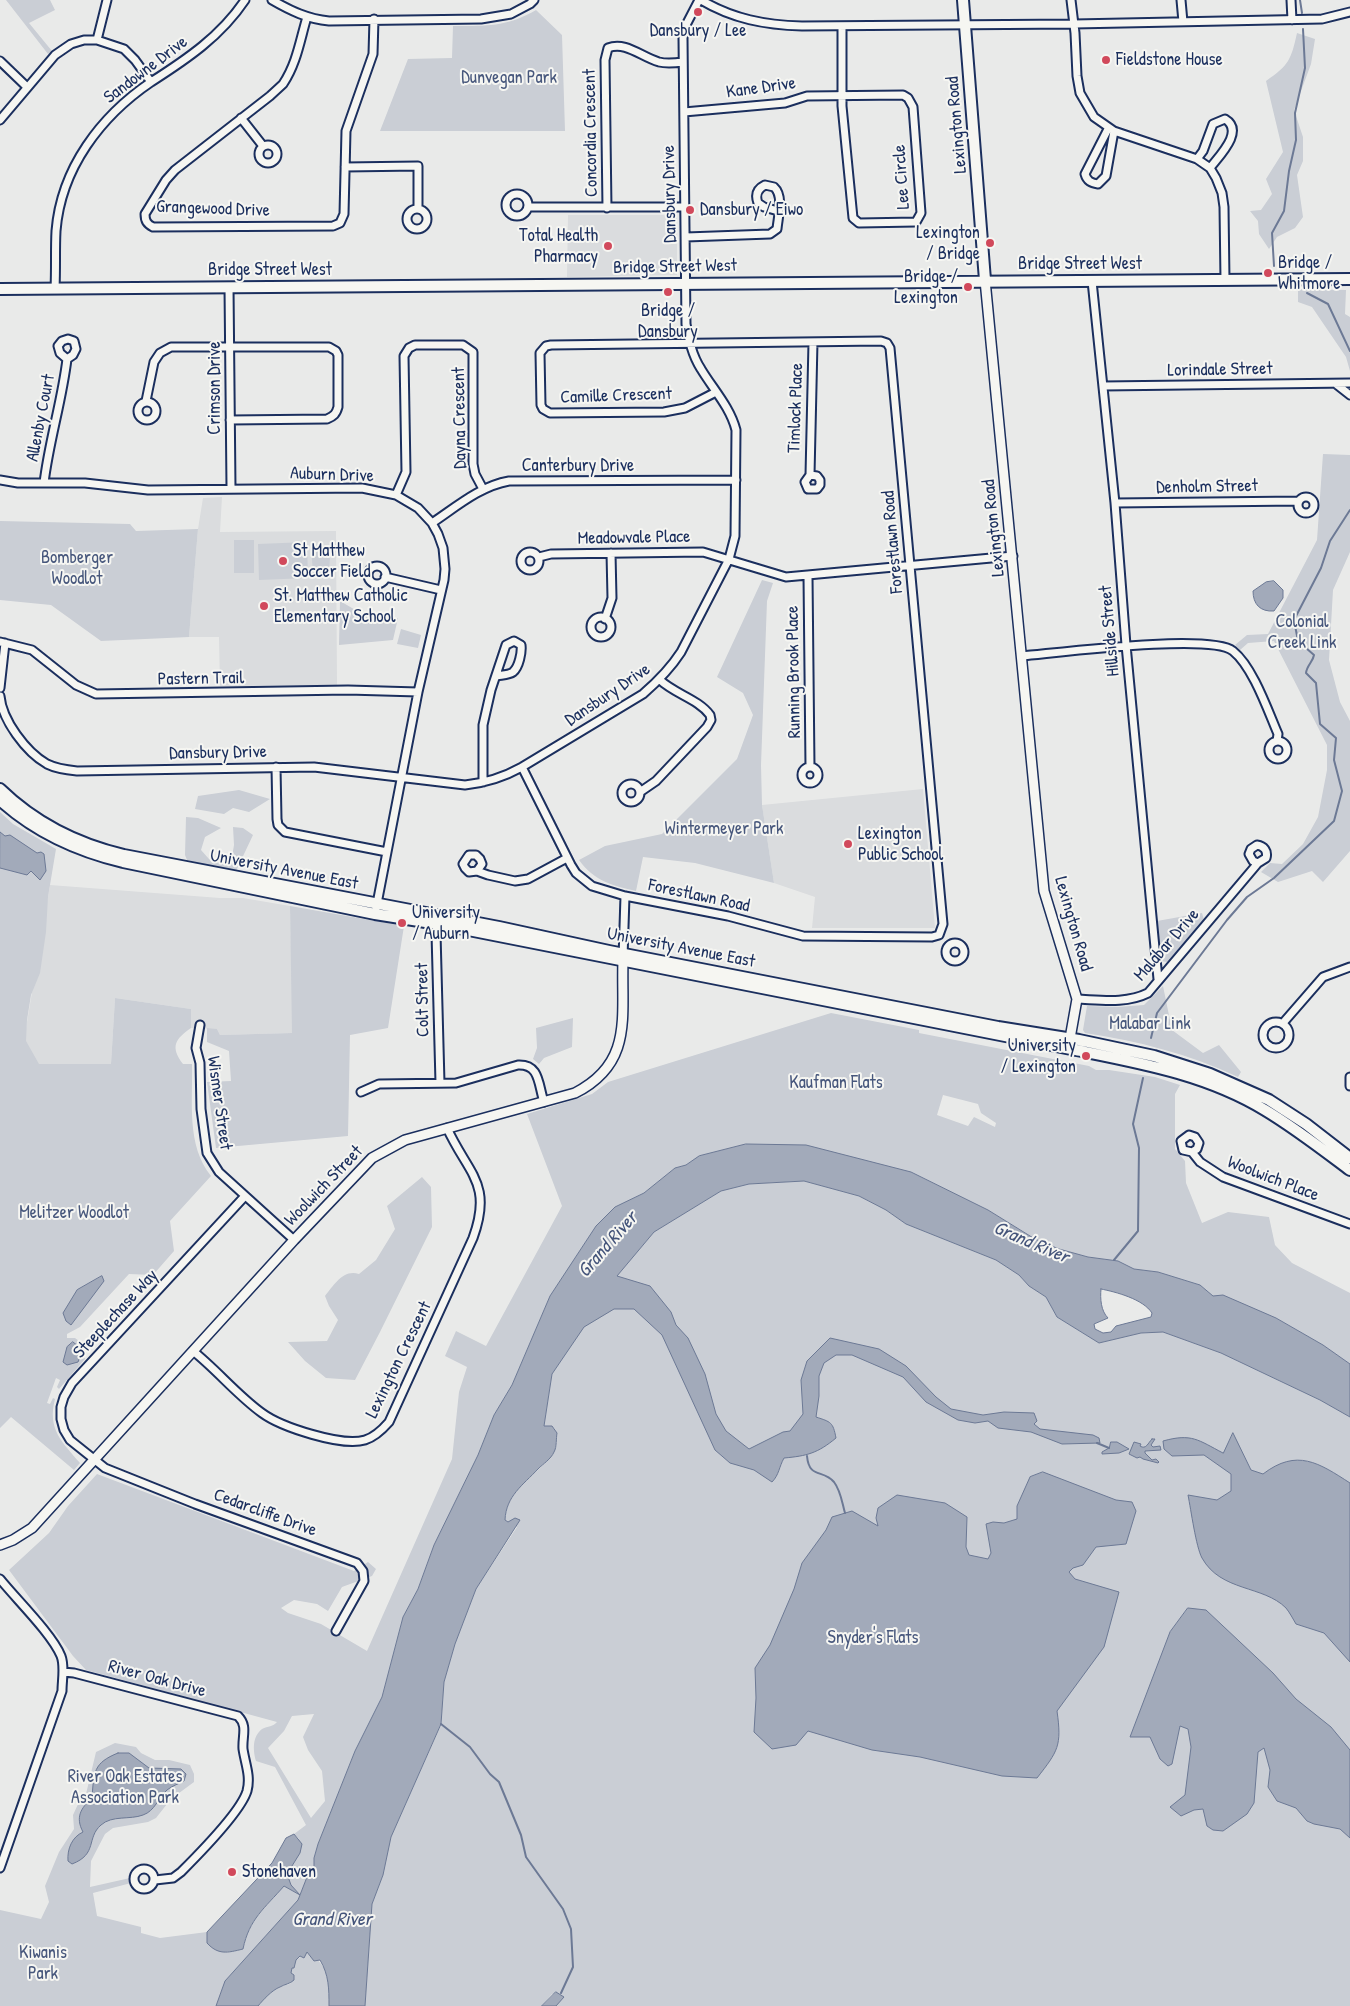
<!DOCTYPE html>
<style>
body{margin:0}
canvas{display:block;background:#e9eae9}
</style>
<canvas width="1350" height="2006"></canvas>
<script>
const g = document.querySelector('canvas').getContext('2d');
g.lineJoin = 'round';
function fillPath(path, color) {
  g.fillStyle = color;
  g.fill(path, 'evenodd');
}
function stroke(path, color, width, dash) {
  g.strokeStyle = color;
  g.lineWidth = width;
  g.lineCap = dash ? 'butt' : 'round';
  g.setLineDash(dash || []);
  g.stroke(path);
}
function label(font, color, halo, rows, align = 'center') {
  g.font = font + ' "Patrick Hand",sans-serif';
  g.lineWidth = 4;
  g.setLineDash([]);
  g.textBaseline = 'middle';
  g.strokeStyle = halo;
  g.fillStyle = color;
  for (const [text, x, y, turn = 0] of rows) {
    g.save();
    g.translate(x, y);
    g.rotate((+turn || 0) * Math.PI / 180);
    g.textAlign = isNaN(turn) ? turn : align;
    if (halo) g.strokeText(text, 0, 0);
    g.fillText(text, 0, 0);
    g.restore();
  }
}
fillPath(new Path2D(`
 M568,215H677V275L567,277Z
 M222,497L220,532L336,531L337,685L220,686L219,637H189L198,529L203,498Z
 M923,789L935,928H812L815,897L774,883L762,805Z
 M50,885L220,898H243L290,906L293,1033L220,1035L217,1029L191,1028V1009L115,998L111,1064H20Z`), '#dadcde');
fillPath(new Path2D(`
 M6,0H50L55,10L29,23L52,51L48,54Z
 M536,10L562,35L565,131H380L408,59L452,58L453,26C486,26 507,27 536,10Z
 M1297,33L1315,39L1311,64L1294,110L1303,137V161L1297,175L1303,217L1295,228L1277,237L1269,249L1259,234L1258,221L1250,211L1261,210L1272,194L1266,179L1283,152L1266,81C1289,65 1291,60 1297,33Z
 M1298,289L1346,290L1345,314L1350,317V371L1346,357L1312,307L1298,302Z
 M1323,454L1350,455V552L1333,590L1329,660L1340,702L1350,721V851L1323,882L1312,871L1278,882L1261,872L1270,863L1282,864L1303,844L1318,817L1327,770V745L1274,641L1248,643L1240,650L1235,645L1247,635L1268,634L1317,540Z
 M0,521L130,524L136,531L198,529L189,637L101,641L51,605L0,600Z
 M234,540H254V573H234Z
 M307,542L308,578L259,580L258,544Z
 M331,545L329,571L313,573L311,546Z
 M762,580L773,583L767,601L761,765L762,805L774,883L695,863L643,857L636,891C613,886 594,881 579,860L605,846L662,834L737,759L753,715L743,693L717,677Z
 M340,601L364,615L398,618L393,640L339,645Z
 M401,629L421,635L418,648L397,644Z
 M239,790L270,799L249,812L233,808L224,814L195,809L198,796Z
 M0,812L13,824L56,849L48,897L46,932L40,973L31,995L27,1020L26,1041L39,1064H111L115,998L191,1009V1028C175,1039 170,1047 183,1064H192C193,1101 186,1145 211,1176L170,1221L174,1251L153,1275L129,1274L80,1327L67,1334V1338H75L79,1341L85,1359L59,1389L57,1387L60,1380L56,1378L47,1403L50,1404L53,1398L55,1399C47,1429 62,1442 80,1463L74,1470L11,1417L0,1428Z
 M186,817L198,818L221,828L205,837L201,850L209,859L231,863L234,845L233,827L243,828L253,835L236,871L187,860L185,855Z
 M290,906L404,926L388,1028L350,1035L348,1136L216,1148L207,1082L231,1081L229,1051L207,1042V1028L217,1029L220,1035L292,1033Z
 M1202,913L1204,920L1167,962L1161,961L1157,921Z
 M1163,986L1172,1030L1203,1053L1219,1045L1241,1072L1238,1077C1189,1054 1138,1041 1085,1033L1083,1030L1087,1006L1118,1007L1144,1005Z
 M831,1013L919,1030V1033L1089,1066L1096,1070H1109L1155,1077L1180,1085L1175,1094V1149L1185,1161L1186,1183L1202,1223L1228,1212L1269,1217L1275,1245L1292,1263L1350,1293V1364L1323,1345L1276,1318L1213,1297L1200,1285L1158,1272L1134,1269L1118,1261L1088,1257L1059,1249L1036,1239L988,1210L911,1172L699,1157L686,1165L675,1168L644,1193L615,1207L596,1226L550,1296L512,1385L494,1415L478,1455L434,1545L418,1589L403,1617L382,1697L355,1751L318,1844L314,1858V1869L307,1877L298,1900L225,1981L216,2006H0V1910L41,1919L49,1902L45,1886L59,1852L74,1829L73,1815L79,1802L86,1794L96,1752L115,1743L136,1747L141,1753L155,1760H169L190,1765L194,1774V1782L171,1799L156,1818L148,1822L113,1828L105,1834L91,1861L90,1887L130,1878L131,1883L93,1893L97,1916L141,1927V1933L160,1938L207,1932V1943C218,1955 228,1953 243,1949C249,1919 266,1908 284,1886L298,1894L291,1885L287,1874L299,1853V1839L294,1834L306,1825L275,1767L256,1761C253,1750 252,1737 262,1729C268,1726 273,1727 277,1722L86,1670L73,1656L9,1570L49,1533L68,1506L97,1474L354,1571L368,1562L376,1569L372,1576L342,1587L328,1611L317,1604L294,1600L281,1608L288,1613L321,1624L367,1651L452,1459L459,1392L467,1367L445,1356L456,1331L486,1346L562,1206L527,1114L592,1094L608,1082ZM943,1095L978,1104L981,1113L996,1123L995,1127L974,1117L968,1126L937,1115ZM314,1714L303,1737L308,1750L322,1771L325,1801L311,1818L268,1748L284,1731L292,1716Z
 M573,1018L572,1047L544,1058L539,1064L533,1059L537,1048L536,1028Z
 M422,1177L431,1187L432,1227L380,1332L355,1380L326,1378L305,1361L288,1342L327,1341L338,1320L329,1306L325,1296C334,1285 343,1269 359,1274L376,1260L395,1229L387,1206Z
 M804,1181L859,1196L886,1210L906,1224L996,1260L1019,1275L1029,1286L1046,1297L1057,1317L1099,1343L1141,1333L1163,1332L1221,1353L1320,1400L1350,1417V2006H556L563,1997L552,1994L542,2006H365L372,1904L382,1878L391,1837L441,1725L444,1682L455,1644L476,1589L517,1527L505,1520C505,1512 508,1501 513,1494C526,1475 569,1456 554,1428L544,1426L552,1374L616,1276L654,1232L721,1191L749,1184Z
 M307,1952C330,1966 329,1980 329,2006H258C265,1996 277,1986 290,1984L294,1975L290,1973L292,1968H294L296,1960Z`), '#caced5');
const water = new Path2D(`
 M1274,581L1283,590V598L1274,611C1260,612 1253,604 1253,591L1266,582Z
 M0,832L5,836L10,835L37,853L41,852L44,854L46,871L40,880L31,871L27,875L0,868Z
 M746,1144L806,1145L911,1172L988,1210L1035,1239L1059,1249L1088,1257L1118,1261L1134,1269L1158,1272L1200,1285L1213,1296L1223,1295L1276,1318L1323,1345L1350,1364V1417L1320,1400L1221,1353L1163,1332L1141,1333L1099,1343L1057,1317L1046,1297L1029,1286L1019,1275L996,1260L906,1224L886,1210L859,1196L804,1181L749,1184L721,1191L654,1232L617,1276L650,1286L671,1312L676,1325L688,1338L705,1374L716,1414L726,1431L749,1449L783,1432L790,1431L803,1414L801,1380L807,1361L830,1338L879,1349L906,1366L936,1397L951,1409L983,1415L1004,1412L1034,1413L1037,1421L1034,1424L1040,1429L1093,1435L1099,1438L1100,1443L1062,1444L1031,1432L998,1428L988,1421L975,1423L958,1420L926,1402L903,1377L852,1355H836L824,1363L819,1376V1396L816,1417C831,1422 833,1422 836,1438C818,1453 807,1456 784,1458C779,1467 779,1475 772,1482L754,1470L730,1463L715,1450L662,1335L634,1309H614L584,1327L552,1374L544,1426H552L557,1433C556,1438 557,1447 554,1452C551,1459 543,1464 538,1469C523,1485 506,1496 505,1520L508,1522L515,1518L520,1520L476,1589L455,1644L444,1682L441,1724L391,1837L383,1875L372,1904L365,2006H329C329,1989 329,1975 320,1960L314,1961L307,1952L304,1958L300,1956L296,1960L294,1968H292L291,1973L294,1975V1980C290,1984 285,1984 280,1987C272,1990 263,2000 258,2006H216L225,1981L298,1900L300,1895L284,1886C265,1908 249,1919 243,1949C227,1953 218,1955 207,1943V1932L272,1863L286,1838L294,1834L302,1844L300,1853L287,1874L291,1885L300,1895L307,1877L314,1869V1858L318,1844L355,1751L382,1697L403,1617L418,1589L434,1545L478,1455L494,1415L512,1385L550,1296L596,1226L615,1207L644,1193L675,1168L686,1165L699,1156ZM1101,1289C1116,1292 1143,1299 1152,1313L1151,1317L1116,1326L1111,1332L1103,1333L1095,1329L1094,1324L1108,1318C1101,1311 1100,1299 1101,1289Z
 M102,1276L104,1281L71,1325L66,1321L63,1313L77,1290Z
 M73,1342L78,1346L80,1357L78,1362L67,1365L63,1362L67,1347Z
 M1233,1433L1251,1470L1263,1474C1297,1448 1319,1463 1350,1483V1662L1324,1633L1296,1624C1293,1619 1290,1613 1286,1608C1263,1585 1221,1592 1202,1558C1196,1547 1191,1510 1188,1495L1217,1500L1231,1491V1474L1204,1455L1172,1456L1164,1449L1163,1441C1192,1433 1198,1440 1223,1453Z
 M1152,1439H1155L1151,1445L1153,1447L1160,1446L1161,1450L1145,1451V1453L1152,1460L1156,1459L1159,1462L1158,1463L1143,1459L1140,1457L1137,1458L1129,1454L1134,1442L1141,1444L1140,1446C1146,1450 1148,1443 1152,1439Z
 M1111,1442H1117L1129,1449L1119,1453L1102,1454V1452L1109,1448Z
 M1043,1472L1116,1500L1132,1502L1136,1511L1126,1544L1096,1547L1083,1565L1073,1568L1069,1572L1075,1579L1119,1592L1104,1647L1057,1711C1062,1746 1058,1751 1037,1778L1002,1776L920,1757L872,1750L808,1731L796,1745L772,1749L754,1732L756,1698L755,1668L770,1645L794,1589L802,1563L826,1530L832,1517L852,1511L878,1526L876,1518L878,1508L897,1495L945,1503L967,1517L966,1547L969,1555L988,1559L991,1553L986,1524L993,1522L1004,1523L1017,1519V1506L1030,1477Z
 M1188,1608L1206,1610L1273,1673L1296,1699L1331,1727L1350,1750V1838L1340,1829L1314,1824L1307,1821L1296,1808L1277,1801L1268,1787L1270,1770L1264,1748L1258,1752L1254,1803L1247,1814L1223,1831L1213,1830L1207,1826L1203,1809L1194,1810L1181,1816L1170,1807L1185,1795L1191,1747L1188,1729L1180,1726L1172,1764L1168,1766L1160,1759L1150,1737H1130L1170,1632Z
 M118,1753H129L149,1768L181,1769L186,1774L184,1781C178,1784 172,1786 167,1790C158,1798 155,1811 143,1815C130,1820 112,1815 101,1825C86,1838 98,1854 72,1864L68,1861C67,1849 72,1837 83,1832C75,1817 81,1808 92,1798C94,1772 93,1763 118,1753Z
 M556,1992L564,1997L556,2006H542Z`);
fillPath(water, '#a2aaba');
stroke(water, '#6c7995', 1);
stroke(new Path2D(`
 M1300,0L1302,13
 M1274,266L1272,233L1284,211L1289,171L1296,140L1295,113L1305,68L1303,29
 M1307,293L1328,304L1350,351
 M1151,1038L1157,1013L1227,920L1247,897L1274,878L1334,821L1342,791L1334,760L1336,738L1320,724L1316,683L1306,673C1307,665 1313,662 1314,655L1298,641L1294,620L1321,568L1330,541L1350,510
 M1114,1260L1138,1231L1139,1148L1133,1124L1143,1078
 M1097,1443L1109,1448
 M807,1456C809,1479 823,1469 834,1482C841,1491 842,1503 845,1513
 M441,1724L470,1747L490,1774L499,1782L521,1835L526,1857L563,1909L571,1929L573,1967L561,1993`), '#6c7995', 2);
const minor = new Path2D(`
 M272,0C291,11 308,19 329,21L481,19L511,14L530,4L534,0
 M701,0C733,19 765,25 802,26L1074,24L1322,19L1350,12
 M1071,0L1075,33L1077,76L1080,93L1094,117L1114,131L1197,159L1210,168L1216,178L1222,193L1224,207L1225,280
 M1181,0L1183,22
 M1291,0L1292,20
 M307,17C300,40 297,63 283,84L270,96L175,170L166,180L145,214C145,221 147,224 153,227L333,226L340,223L344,214L346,131L373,54L374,19
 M97,40L107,0
 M0,61L27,87
 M684,112L785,103L807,96L903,95L908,98L913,107L921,213L916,222L859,223L853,218L842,106V26
 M241,118L263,146
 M0,120L55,55L71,44L84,40H97L124,49L135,60L151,82
 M1108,129L1085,174C1087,181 1091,183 1098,184L1106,176L1114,131
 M259 154a9 9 0 1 1 18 0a9 9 0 1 1-18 0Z
 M1197,159L1203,151L1213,124L1225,119C1245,131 1219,156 1210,168
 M345,167L418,166V209
 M506 205a11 11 0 1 1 22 0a11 11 0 1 1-22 0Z
 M528,207H685
 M607,208L605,60L608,48C626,41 641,57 659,62C667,64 675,63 683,62
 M407 219a10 10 0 1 1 20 0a10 10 0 1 1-20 0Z
 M686,237L770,234L777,229C778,217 784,196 774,187L765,185C757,189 755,195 758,203L764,207L778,211
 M1092,281L1115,503L1126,645L1158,979
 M229,287L231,488
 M55,288C56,269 55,250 56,231C61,168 101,116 151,82C187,59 221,36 245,0
 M1336,384L1350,395
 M1103,386L1350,383
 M146,401L154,362L160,353L171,347H329L336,351L338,355V407C336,414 334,416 327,419L230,420
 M138 411a9 9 0 1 1 18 0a9 9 0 1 1-18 0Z
 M810,475L817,476L820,480V485L817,489H808L805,482L810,475L813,342
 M0,480L18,483H85L148,490L362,488L396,495L418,508L432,523L438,534L443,548L445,569L444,580L418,692L375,914
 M44,483C49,441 62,401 67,359L73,355L76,349L74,341L68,339L62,341L58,346L60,353L67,359
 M396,495L406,472L404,356L409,348L415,345H463L473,352V464L475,474L483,489
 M1298 505a8 8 0 1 1 16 0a8 8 0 1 1-16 0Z
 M1115,503L1299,501
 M432,523C456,507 480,486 509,481L736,480
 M521 561a9 9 0 1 1 18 0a9 9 0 1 1-18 0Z
 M539,557L551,554L703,552L786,577L1013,556
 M368 575a9 9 0 1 1 18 0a9 9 0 1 1-18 0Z
 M808,576L810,767
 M385,577L441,590
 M591 627a10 10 0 1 1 20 0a10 10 0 1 1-20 0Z
 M605,619L612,598L611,553
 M0,642L32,650L76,685L96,694L348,690L418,692
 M1022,656C1057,653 1210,633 1233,651C1253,667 1268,711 1278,734L1277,741
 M0,688L5,643
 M0,696C2,720 26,752 47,764C57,769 67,770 77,771L314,767L465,785C486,783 504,777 522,767L643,694C658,681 670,669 681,652L729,559L735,536L736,430C730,407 713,389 701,369C692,355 689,340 686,324L683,38L686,25L699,0
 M1269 750a9 9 0 1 1 18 0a9 9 0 1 1-18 0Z
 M276,767L277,819L278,825L285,832L387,852
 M522,767L571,865L576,873L592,886L625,896L728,916L803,936L932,937L939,935L943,924L890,348L887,343L881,341L551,345L546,346L540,353L541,405L543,409L550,413L664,412L685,408L716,392
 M802 775a8 8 0 1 1 16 0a8 8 0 1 1-16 0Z
 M483,782V725L491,690L506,645L514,641L521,645C522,652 519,667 513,672C509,675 502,675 497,676
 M622 793a9 9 0 1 1 18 0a9 9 0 1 1-18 0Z
 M640,792L656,781L707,727L711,720L710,715C698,699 675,694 660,680
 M477,871L482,864L480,859L476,855H469L463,864L465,868L469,872L477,871L488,875L515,881L528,879L567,858
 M438,921L436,933L440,1083
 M946 952a9 9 0 1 1 18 0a9 9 0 1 1-18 0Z
 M623,958L625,896
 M1077,999C1101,1000 1126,1004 1148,993L1258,863L1266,858C1268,851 1264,846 1257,845L1251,849L1249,854L1253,861L1258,863
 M1263 1035a13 13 0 1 1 26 0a13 13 0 1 1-26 0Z
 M1283,1023L1323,977L1350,967
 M200,1025L196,1048L200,1063L201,1109L207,1153L219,1172L294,1240
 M1350,1077V1086
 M361,1092L379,1084L456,1083L518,1065C540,1064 538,1084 544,1102
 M1192,1152L1197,1149L1199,1143L1195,1137L1189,1135L1181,1141L1183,1150L1192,1152L1200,1162L1223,1177L1350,1224
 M245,1196L72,1383L64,1397L61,1407V1419L64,1430L70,1440L105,1468L195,1504L357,1563L363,1571L364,1581L336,1631
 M193,1351C217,1370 237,1395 262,1413C281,1427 342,1447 365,1440C375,1437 382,1430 389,1422L473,1238C493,1183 468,1174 447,1128
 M0,1579C16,1599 52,1634 61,1656C65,1666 62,1680 62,1691L0,1868
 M63,1672L74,1673L238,1716C248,1726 242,1736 243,1749C245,1763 251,1776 247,1791C241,1811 197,1856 181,1872L173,1878L155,1880
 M134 1879a10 10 0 1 1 20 0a10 10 0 1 1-20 0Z`);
const tertiary = new Path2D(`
 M985,280L1044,891L1077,999L1069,1044
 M0,1545L13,1540L32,1528L294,1240L372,1158L405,1140L575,1093C634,1063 621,1016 623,961`);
const secondary = new Path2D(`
 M963,0L985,280
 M0,289L1350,279
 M0,789C35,823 77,844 124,855L499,927L609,951L998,1027L1079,1040L1154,1056L1210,1074L1269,1100L1306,1124L1350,1158
 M0,800C35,832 77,851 123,862L375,914L438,924L1076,1050C1141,1063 1208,1075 1265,1110C1295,1128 1322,1149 1350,1170`);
stroke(minor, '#1b2f5e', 11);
stroke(tertiary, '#1b2f5e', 12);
stroke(secondary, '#1b2f5e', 14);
stroke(minor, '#f6f6f2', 7);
stroke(tertiary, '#f6f6f2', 9);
stroke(secondary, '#f6f6f2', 10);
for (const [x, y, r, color] of [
 [698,12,5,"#d1495b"],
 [1106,60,5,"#d1495b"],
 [690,210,5,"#d1495b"],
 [990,243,5,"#d1495b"],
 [608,246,5,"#d1495b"],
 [1268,273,5,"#d1495b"],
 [968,287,5,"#d1495b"],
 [668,292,5,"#d1495b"],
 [283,561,5,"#d1495b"],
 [264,606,5,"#d1495b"],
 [848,844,5,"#d1495b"],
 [402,923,5,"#d1495b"],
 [1086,1056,5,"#d1495b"],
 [232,1872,5,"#d1495b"]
]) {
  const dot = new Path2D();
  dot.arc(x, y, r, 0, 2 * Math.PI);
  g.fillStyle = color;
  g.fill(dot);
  stroke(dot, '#f6f6f2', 2);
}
label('18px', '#1b2f5e', '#f6f6f2', [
 ["Dansbury / Lee",698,31,"center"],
 ["Fieldstone House",1116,60],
 ["Dansbury / Eiwo",700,210],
 ["Lexington",980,233,"right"],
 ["/ Bridge",980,254,"right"],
 ["Total Health",598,236,"right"],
 ["Pharmacy",598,257,"right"],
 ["Bridge /",1278,263],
 ["Whitmore",1278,284],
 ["Bridge /",958,277,"right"],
 ["Lexington",958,298,"right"],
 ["Bridge /",668,311,"center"],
 ["Dansbury",668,332,"center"],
 ["St Matthew",293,551],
 ["Soccer Field",293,572],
 ["St. Matthew Catholic",274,596],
 ["Elementary School",274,617],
 ["Lexington",858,834],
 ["Public School",858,855],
 ["University",412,913],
 ["/ Auburn",412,934],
 ["University",1076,1046,"right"],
 ["/ Lexington",1076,1067,"right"],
 ["Stonehaven",242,1872]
], 'left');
label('18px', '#1b2f5e', '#f6f6f2', [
 ["Sandowne Drive",146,70,-37],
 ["Kane Drive",761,88,-8],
 ["Lexington Road",957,125,-95],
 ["Concordia Crescent",591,133,-91],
 ["Lee Circle",902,177,-94],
 ["Dansbury Drive",670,194,-91],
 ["Grangewood Drive",213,209,2],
 ["Bridge Street West",1080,264],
 ["Bridge Street West",675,267,-1],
 ["Bridge Street West",270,270],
 ["Lorindale Street",1220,370,-1],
 ["Crimson Drive",215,388,-90],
 ["Camille Crescent",616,396,-2],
 ["Timlock Place",796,408,-88],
 ["Allenby Court",41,418,-79],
 ["Dayna Crescent",460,418,-91],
 ["Canterbury Drive",578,466],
 ["Auburn Drive",332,475,2],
 ["Denholm Street",1207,487,-1],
 ["Lexington Road",994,528,-96],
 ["Meadowvale Place",634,538,-1],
 ["Forestlawn Road",893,542,-95],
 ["Hillside Street",1110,631,-95],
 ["Running Brook Place",794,672,-91],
 ["Pastern Trail",201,679,-1],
 ["Dansbury Drive",608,695,-34],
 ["Dansbury Drive",218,753,-1],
 ["University Avenue East",284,870,11],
 ["Forestlawn Road",699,896,12],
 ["Lexington Road",1073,924,74],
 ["Malabar Drive",1167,945,-49],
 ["University Avenue East",681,948,11],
 ["Colt Street",423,1000,-91],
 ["Wismer Street",219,1103,82],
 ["Woolwich Place",1273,1179,21],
 ["Woolwich Street",324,1186,-46],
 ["Steeplechase Way",116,1314,-47],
 ["Lexington Crescent",399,1360,-64],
 ["Cedarcliffe Drive",265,1513,20],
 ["River Oak Drive",157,1679,15]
]);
label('18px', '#47577c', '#f6f6f2', [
 ["Dunvegan Park",509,78],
 ["Bomberger",77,558],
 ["Woodlot",77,579],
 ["Colonial",1302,622],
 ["Creek Link",1302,643],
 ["Wintermeyer Park",724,829],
 ["Malabar Link",1150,1024],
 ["Kaufman Flats",836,1083],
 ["Melitzer Woodlot",74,1213],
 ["Snyder's Flats",873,1638],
 ["River Oak Estates",125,1777],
 ["Association Park",125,1798],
 ["Kiwanis",43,1953],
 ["Park",43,1974]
]);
label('italic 19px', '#44547a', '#f6f6f2', [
 ["Grand River",1031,1243,23],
 ["Grand River",608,1245,-49],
 ["Grand River",332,1920]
]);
</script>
